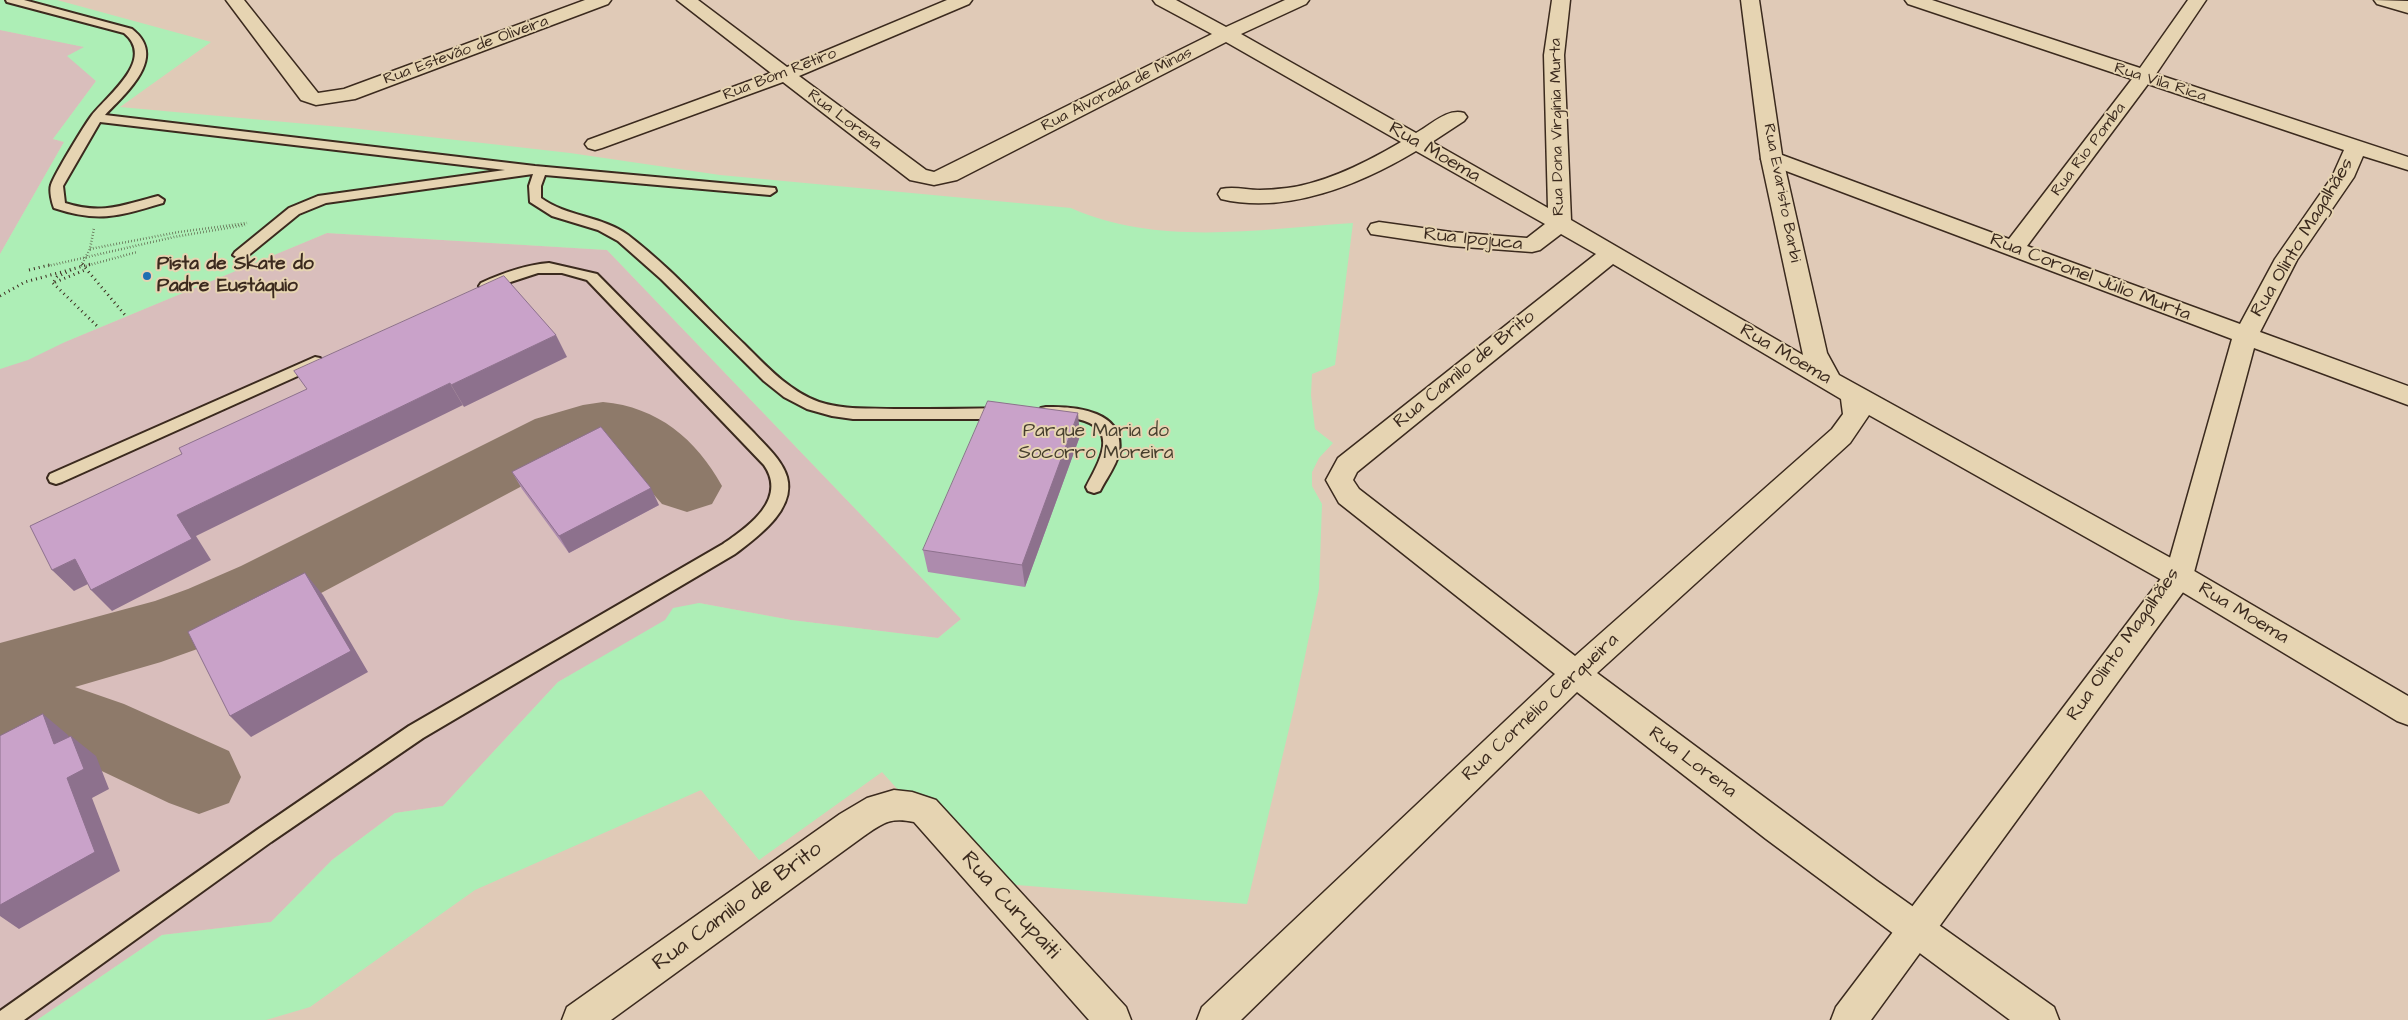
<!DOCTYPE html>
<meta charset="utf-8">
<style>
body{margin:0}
canvas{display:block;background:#e0cab7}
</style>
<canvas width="2408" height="1020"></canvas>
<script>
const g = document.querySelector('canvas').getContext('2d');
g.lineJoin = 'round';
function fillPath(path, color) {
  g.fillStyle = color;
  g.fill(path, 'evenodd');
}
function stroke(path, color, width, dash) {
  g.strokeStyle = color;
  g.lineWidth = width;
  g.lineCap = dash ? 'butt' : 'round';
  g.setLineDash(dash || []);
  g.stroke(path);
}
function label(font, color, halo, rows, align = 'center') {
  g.font = font + ' "Architects Daughter",sans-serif';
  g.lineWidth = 4;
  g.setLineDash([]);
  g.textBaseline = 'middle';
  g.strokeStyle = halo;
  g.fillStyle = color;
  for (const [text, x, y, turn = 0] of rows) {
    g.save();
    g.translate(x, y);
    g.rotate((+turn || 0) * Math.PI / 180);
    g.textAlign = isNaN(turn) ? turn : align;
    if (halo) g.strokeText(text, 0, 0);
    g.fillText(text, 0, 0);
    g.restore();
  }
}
fillPath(new Path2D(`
 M0,30L85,47L68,56L96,81L53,139L64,142L0,254Z
 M327,233L607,250L961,619L938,638L791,620L699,603L558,682L443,806L395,813L332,860L271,922L162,935L37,1020H0V369Z`), '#d9bebc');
fillPath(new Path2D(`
 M0,0H57L211,42L120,107L351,128L570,153L720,175L1071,208C1158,247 1261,229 1353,223L1335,365L1312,374L1311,395L1315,429L1333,443L1319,458L1312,472V486L1322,504L1319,589L1295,704L1247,904L981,882L882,772L759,860L701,790L475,890L310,1007L266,1020H37L162,935L271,922L332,860L395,813L443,806L558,682L665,620L673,608L699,603L791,620L938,638L961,619L607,250L327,233L65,342L28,360L0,369V254L64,142L53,139L96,81L67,56L84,47L0,30Z`), '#adeeb6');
fillPath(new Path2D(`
 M603,402C658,407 696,439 722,486L712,504L687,512L662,504L634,472L610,451L584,453L293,608L242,633L161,662L75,687L124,704L229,751L241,777L229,803L199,814L169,803L66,754L43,745L0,739V643L155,601L188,589L241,566L535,419L583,405Z`), '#8e7a6a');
const lane = new Path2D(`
 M6,0H24L132,29C168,57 127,92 105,115L535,166L775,188L776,191L770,195L545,175L541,186V198C567,217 602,216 628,235C670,267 706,308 744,344C766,366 789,391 819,402C842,410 869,408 894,409C931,409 967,409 1004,408L1009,409L1012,413L1009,417L990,419H853L832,416L807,409L784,397L764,381L661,279L618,241L598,230L552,216L530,202L529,186L533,174L326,203L299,214L245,258L240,259L233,255L235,252L289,208L318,196L505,170L100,122L63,186L65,203C102,215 123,205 158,196L164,200L163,203C119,216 99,223 54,208C52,203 49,191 51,185C54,175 85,124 92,115C109,94 156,59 124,33L7,2Z
 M549,263L597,274L754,433C766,446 782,460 787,477C796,510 757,537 735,554L423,738L271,842L24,1020H0V1011L257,830L409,726L723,544C748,527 788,499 764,465L587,280L562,273H538L486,290L479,286L481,283C503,273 525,265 549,263Z
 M315,357L320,358L322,362L320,366L62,482L56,484L50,482L48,478L50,474Z
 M1046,407C1076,406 1126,411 1119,453C1116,466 1106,479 1100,491L1094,493L1088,491L1086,487C1102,457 1121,425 1071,418C1061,417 1050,419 1041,416L1038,412L1041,408Z`);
const street = new Path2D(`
 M226,0H244L318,93L344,89L585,0H611L608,4L355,99L316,105L301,100Z
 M677,0H698L787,67L947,0H972L969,4L799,76L926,170L934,172L1212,34L1156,4L1153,0H1176L1226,27L1285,0H1309L1306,4L1241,34L1416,133C1431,125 1447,108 1464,113L1467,117L1464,121L1432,142L1548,208L1544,55L1552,0H1570L1564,55L1571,220L1803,355L1761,159L1765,155L1772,153L1779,155L1783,159L1827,353L1839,375L2189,568L2408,696V725L2397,721L2169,584L1869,415L1850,443L1597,673L1877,881L2054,1007L2059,1020H2010L1766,839L1577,692L1241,1020H1197L1202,1007L1555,674L1339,503L1326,480L1338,458L1596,254L1561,234L1540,250L1532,252L1451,246L1371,234L1368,229L1371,224L1379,222L1451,232L1527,238L1545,224L1416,151C1361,184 1287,215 1221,199L1218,194L1221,189C1234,186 1247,190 1260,190C1269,190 1278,189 1287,188C1326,183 1367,162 1401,142L1226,42L957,180L934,185L910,180L783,82L602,148L595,150L588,148L585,144L588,140L771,73ZM1613,264L1841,399L1843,414L1832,429L1575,656L1359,489L1353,480L1357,472Z
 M2374,0L2408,1V13L2377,4Z
 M894,790L912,792L936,800L1126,1007L1131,1020H1089L914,822C890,817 883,823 864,836L611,1020H562L567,1007L840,814L867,798Z`);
const secondary = new Path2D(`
 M1741,0H1759L1782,155L2009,239L2132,79L1908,4L1905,0H1932L2140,68L2188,0H2206L2156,74L2408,157V170L2363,156L2354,177L2297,260L2260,332L2408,386V405L2254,348L2193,576L2189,584L1871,1020H1831L1836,1007L2166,572L2232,339L1765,163L1761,159ZM2148,84L2344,150L2332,177L2275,259L2240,324L2027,246Z`);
stroke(lane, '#3b2a1e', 4);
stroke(street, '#3b2a1e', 3);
stroke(secondary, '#3b2a1e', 3);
stroke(new Path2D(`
 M90,249L179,232L247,223
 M48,266L174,237L245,225
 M81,266L90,249L94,228
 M86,266L137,252`), '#3b2a1e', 2.5, [0.5, 2.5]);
stroke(new Path2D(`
 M82,264L125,315
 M29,270L53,264
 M71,270L57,277L53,283L85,270
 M53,283L97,326
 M0,296L25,282L91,264`), '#3b2a1e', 3, [1, 4]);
fillPath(lane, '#e6d4b2');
fillPath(street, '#e6d4b2');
fillPath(secondary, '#e6d4b2');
fillPath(new Path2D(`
 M1080,436L1025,587L928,572L923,550Z
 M512,472L659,505L569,553L522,489Z`), '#ad8bad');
fillPath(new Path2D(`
 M556,335L567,357L464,407L451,385Z
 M450,383L463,405L196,536L211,560L112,611L91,590L177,515Z
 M1078,413L1080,436L1025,587L1022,565Z
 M651,488L659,505L569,553L559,536Z
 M75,559L96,580L74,591L52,570Z
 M305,573L323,595L368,672L251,737L230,716Z
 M43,714L68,735L80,764L54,744Z
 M71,736L96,756L109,789L92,798L120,871L19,929L0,916V905L67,778Z`), '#8d718d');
const building = new Path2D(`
 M504,276L556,335L451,385L450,383L177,515L192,539L91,590L75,559L52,570L30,526L182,454L179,448L307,389L294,371Z
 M988,401L1078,413L1022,565L923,550Z
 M601,427L651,488L559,536L512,472Z
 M305,573L351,651L230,716L188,632Z
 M43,714L54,744L71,736L84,769L67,778L95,852L0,905V736Z`);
fillPath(building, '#c9a2c9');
stroke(building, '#8d718d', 1);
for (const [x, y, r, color] of [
 [147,276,5,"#1f6fb2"]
]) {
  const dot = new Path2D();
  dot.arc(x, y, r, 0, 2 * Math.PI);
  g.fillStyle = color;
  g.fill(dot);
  stroke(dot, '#e6d4b2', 2);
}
label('16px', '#3b2a1e', '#e6d4b2', [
 ["Rua Estevão de Oliveira",466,51,-20],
 ["Rua Bom Retiro",780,75,-21],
 ["Rua Vila Rica",2160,83,18],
 ["Rua Alvorada de Minas",1117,90,-27],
 ["Rua Lorena",844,120,37],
 ["Rua Dona Virgínia Murta",1558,127,-91],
 ["Rua Rio Pomba",2089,150,-53],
 ["Rua Evaristo Barbi",1781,193,79]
]);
label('19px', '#3b2a1e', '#e6d4b2', [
 ["Rua Moema",1434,153,30],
 ["Rua Olinto Magalhães",2303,238,-59],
 ["Rua Ipojuca",1473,240,6],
 ["Rua Coronel Júlio Murta",2090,278,21],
 ["Rua Moema",1785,355,30],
 ["Rua Camilo de Brito",1465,370,-39],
 ["Rua Moema",2243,614,31],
 ["Rua Olinto Magalhães",2124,645,-55],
 ["Rua Cornélio Cerqueira",1541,708,-43],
 ["Rua Lorena",1692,763,37]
]);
label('bold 19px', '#3b2a1e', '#e6d4b2', [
 ["Pista de Skate do",157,265],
 ["Padre Eustáquio",157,287]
], 'left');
label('19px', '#463e2d', '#e6d4b2', [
 ["Parque Maria do",1096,432],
 ["Socorro Moreira",1096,454]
]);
label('22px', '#3b2a1e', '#e6d4b2', [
 ["Rua Curupaiti",1010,906,48],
 ["Rua Camilo de Brito",738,907,-36]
]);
</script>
